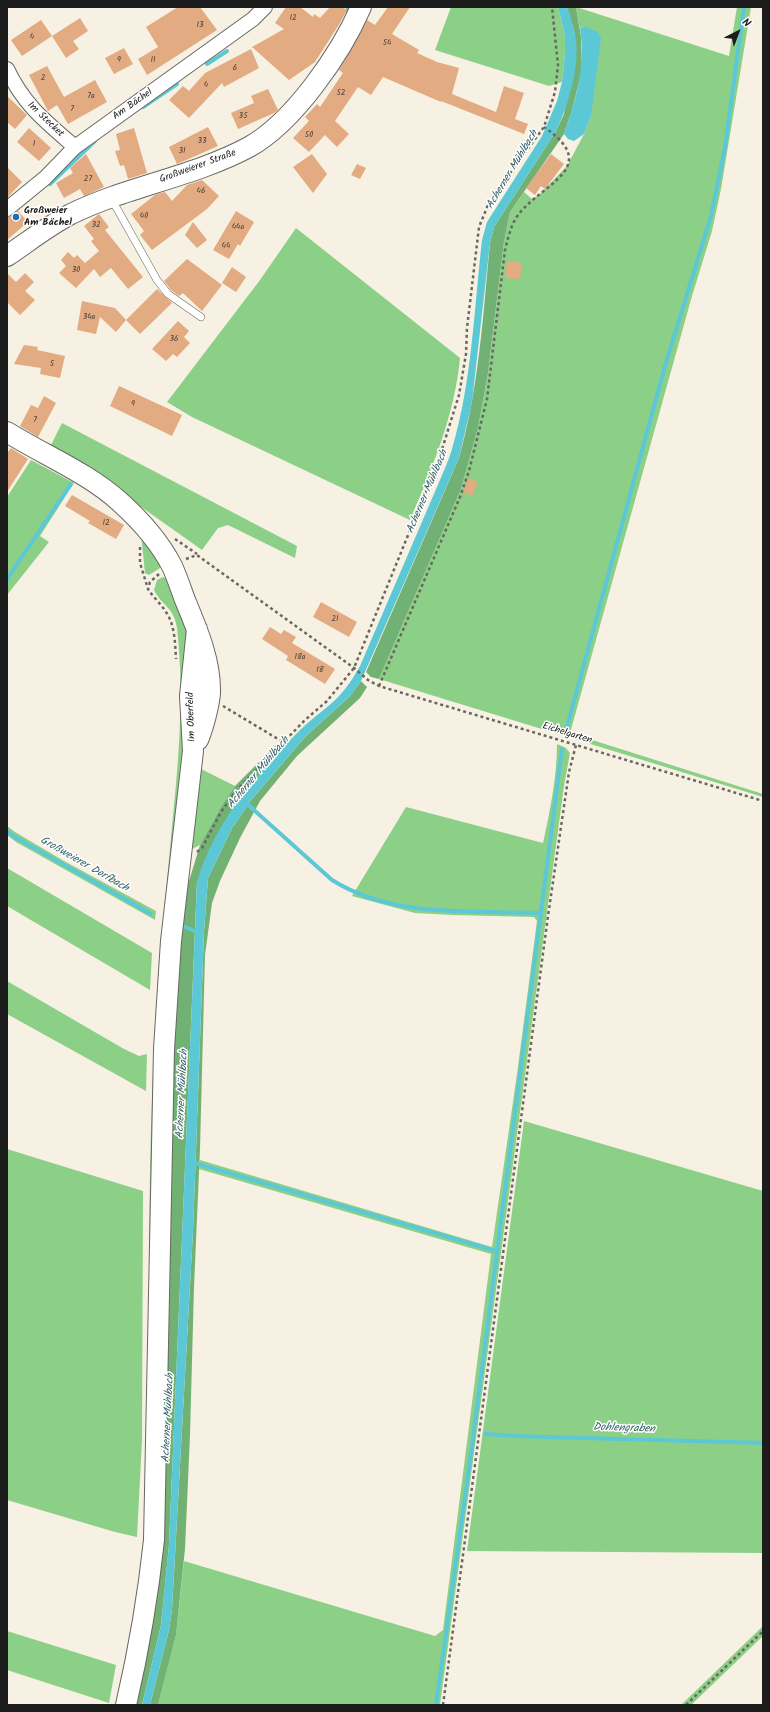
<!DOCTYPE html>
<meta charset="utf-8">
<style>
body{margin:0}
#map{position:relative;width:770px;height:1712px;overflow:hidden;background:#f6f1e2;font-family:Kalam,sans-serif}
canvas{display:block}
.frame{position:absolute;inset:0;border:8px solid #1c1c1c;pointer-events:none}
.north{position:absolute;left:718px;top:12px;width:40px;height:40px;-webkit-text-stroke:3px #fff;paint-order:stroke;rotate:42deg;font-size:11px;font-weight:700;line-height:16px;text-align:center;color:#1c1c1c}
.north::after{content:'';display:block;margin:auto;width:14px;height:18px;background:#1c1c1c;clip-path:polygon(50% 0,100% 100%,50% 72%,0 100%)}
</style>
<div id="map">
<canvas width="770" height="1712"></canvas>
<div class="frame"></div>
<div class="north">N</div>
</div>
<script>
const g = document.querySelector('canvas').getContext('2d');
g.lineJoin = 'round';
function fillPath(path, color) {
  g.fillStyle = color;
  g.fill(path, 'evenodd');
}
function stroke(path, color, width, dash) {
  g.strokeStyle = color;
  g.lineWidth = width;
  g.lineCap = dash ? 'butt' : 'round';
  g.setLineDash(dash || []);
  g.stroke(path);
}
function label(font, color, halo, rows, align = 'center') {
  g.font = font + ' Kalam,sans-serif';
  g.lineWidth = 3;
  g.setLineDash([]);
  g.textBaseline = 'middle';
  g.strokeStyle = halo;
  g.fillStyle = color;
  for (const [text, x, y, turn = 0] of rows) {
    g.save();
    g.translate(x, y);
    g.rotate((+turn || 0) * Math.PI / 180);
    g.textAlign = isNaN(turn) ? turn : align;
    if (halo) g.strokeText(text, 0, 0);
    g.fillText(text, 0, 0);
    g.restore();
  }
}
fillPath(new Path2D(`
 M451,7H558L565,36V53L562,82L549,86L435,50Z
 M576,7L729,56L737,7H751L721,189L712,231L692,296L570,733L763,794V797L379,679L461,489L478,428L488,373L504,242L510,212L524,192L532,199L539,195L567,166L584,134L591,116L584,26L580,29Z
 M296,228L460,358C455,414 432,469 410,520L192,417L167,402L260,280Z
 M62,423L297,546L295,558L228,525L218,528L202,550L99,477L49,449Z
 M31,460L74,483L40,536L49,542L7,595V497Z
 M141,534L162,561L160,568L149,575L145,573Z
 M163,577L171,580L186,615L190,638L191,655L187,698L190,748L167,938L157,1087L152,1416L148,1548L144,1592L134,1648L121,1705H116C125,1666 134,1628 139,1588C150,1497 148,1404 149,1311C149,1212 150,1111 156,1012C159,953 166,895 171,837C178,767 185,698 177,628C174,607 162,606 154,590L157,580Z
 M557,744L566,748L570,753L564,786L440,1705H158L176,1635L184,1561L435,1636L443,1630L491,1254L199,1169L200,1160L492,1247L517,1074L537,921L534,917L453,915L415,913L352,896L406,807L543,843C550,811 557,777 557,744Z
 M197,767L235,786L221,807L200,845L192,849L189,848Z
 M7,826L15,832L64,861L156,911L155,920L16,842L7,835Z
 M7,868L152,953L150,990L7,906Z
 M7,981L124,1049L139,1056L147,1054L146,1091L7,1014Z
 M524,1121L763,1191V1553L467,1551Z
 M7,1149L143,1191L142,1440L137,1537L115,1532L7,1500Z
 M763,1626V1636L691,1705H681Z
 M7,1631L116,1665L109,1703L7,1670Z`), '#8ccf87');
fillPath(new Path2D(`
 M567,7H576L581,37L582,70L572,110L564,134L510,212L504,242L488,373L478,428L461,489L379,679L371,677L366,672L459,458C479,388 483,315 490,243L494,227L556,131L564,114L575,34Z
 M361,681L367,687L360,698L297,756L260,801L240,838L220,881L212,903L205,955L200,1149L194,1287L190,1435L185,1549L176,1635L158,1705H150L169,1630L172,1609L193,1231L204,931L208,878L232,828L252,799L305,737L350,696Z
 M277,744L283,747L263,771L197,882L169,1545L161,1625L142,1705H133L144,1657L170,1077L180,907L189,881L200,845L221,807L235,786Z`), '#71b274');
fillPath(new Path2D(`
 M558,7H567C570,16 573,25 575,34C581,64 569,104 556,131L494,227L490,243L472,402L459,458L361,681L350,696L305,737L252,799L232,828L208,878L204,931L193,1231L172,1609L169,1630L150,1705H142L161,1625L169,1544L197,882C214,823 257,773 300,730C314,716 333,705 345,689C351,682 355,674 360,666L440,480C444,470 449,460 452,449C472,382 474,309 482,240L487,222L542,136L557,101L562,82L565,53V36Z
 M584,26L598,32L601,38L591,116L584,134L574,141L568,139L564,134C576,100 586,65 580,29Z`), '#5cc8d5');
stroke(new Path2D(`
 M347,10L350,7
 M207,64L227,51
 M143,107L177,84
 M50,184L95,141
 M7,579L71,484
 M565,734L665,366L711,216L725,147L744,7
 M245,802L332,880C394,919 472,910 541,913
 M7,831L13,836L151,914
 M183,926L199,933
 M191,1162L496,1251
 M485,1434L513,1436L763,1443
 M436,1705L472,1446L562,749`), '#5cc8d5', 4);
fillPath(new Path2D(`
 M178,7H200L217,30L147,75L138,59L158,47L146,27Z
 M286,7H300L313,17L314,14L320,18L330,7H342L347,10L340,23L315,62L289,80L252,47L284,29L275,23Z
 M388,7H410L392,34L419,50L417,53L437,62L459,68L452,94L496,112L504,86L524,93L515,119L528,124L524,134L441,101V102L383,77L371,95L358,87L335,121L349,134L337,147L325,135L309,152L293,138L309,121L305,117L317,104L320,107L343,73L339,70L367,20L375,25Z
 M80,18L88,31L73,41L79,49L66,58L52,36Z
 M41,20L52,36L22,56L11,40Z
 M124,48L133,64L114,74L105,58Z
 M251,49L259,68L224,87L222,83L189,118L169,100L183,86L189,91L205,73Z
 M47,66L64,97L95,80L107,102L68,124L57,105L48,111L29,75Z
 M268,89L278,110L274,113L238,129L231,113L254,103L251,96Z
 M7,96L27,115L15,129L7,122Z
 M208,127L218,146L177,164L169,147Z
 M29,128L51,148L39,161L17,142Z
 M134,128L147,173L128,179L124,165L120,166L115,151L120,150L116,134Z
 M86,154L104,187L84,196L80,189L64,198L56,183L73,173L70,168Z
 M312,154L327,174L313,193L293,167Z
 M551,154L564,164L545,189L541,186L535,195L526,188Z
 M357,164L366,168L360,179L351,175Z
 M7,167L22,182L7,198Z
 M202,180L219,196L207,209L152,250L140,235L144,231L131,214L155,195L165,192L172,201L187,185Z
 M18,211L28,222L7,240V217L12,216Z
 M236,211L254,222L240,246L238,244L229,259L213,250Z
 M99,214L109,227L105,230L143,277L128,289L111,268L100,277L94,269L76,288L59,273L66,266L61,260L68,252L74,258L77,255L85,263L99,251L91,241L94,239L84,226Z
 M193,222L207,240L197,248L185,235Z
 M187,259L222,285L202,311L183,293L179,296L171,290L164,281Z
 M507,261L522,263L520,279L505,278Z
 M232,267L246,277L236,292L222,283Z
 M7,273L16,282L25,273L34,282L25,291L35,300L20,315L7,302Z
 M157,289L172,303L140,334L126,320L116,332L100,317L96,334L77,330L82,301L115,308L126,320Z
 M178,321L189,331L184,337L190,343L177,357L173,354L166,361L152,349Z
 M24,345L38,347L37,350L65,356L60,378L40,374L41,368L14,364Z
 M119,386L182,415L172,436L110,406Z
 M44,396L56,403L38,437L20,426L31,405L38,408Z
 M11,448L28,459L7,492V453Z
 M468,478L478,482L472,496L463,492Z
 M72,495L124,525L116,539L88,523L90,521L65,506Z
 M321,602L357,622L349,637L313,617Z
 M270,627L281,634L284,630L296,637L292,643L335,669L325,684L286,660L288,656L262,639Z`), '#e2ab82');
const lane = new Path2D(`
 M111,198L157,280L168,294L201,317`);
const street = new Path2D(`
 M7,69C24,105 45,121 75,147
 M7,209L45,178L75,147L253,19L265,7`);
const secondary = new Path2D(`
 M7,256C28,242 48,226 71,214C128,186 193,177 249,147C294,122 341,53 361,7
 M7,432C44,455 88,473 120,502C140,520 160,543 172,566C177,577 181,589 185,600C197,629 211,661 210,693C209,706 203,728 198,740
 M126,1705C139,1649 148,1597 154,1540L164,1049L171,941L193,751L190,696L197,629`);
stroke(lane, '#686761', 8);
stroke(street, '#686761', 16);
stroke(secondary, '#686761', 22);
stroke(new Path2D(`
 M175,539L197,554
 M140,547V563L148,589
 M186,559L197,555L354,668L368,680L379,686L763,801
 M159,574L150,582L148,589C153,597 161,604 166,612C175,625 175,643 176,659
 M379,686L460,497L469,471L487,399L505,250C508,239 510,228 516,218C538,184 605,169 544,127
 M223,706L283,742
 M197,852L202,848L221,812L236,791L305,720L327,701L354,668L439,459L459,395L466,354L467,328L479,227L490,200L544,127L555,92L558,65L552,7
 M443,1705L548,916L569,772L576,745
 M686,1705L763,1631`), '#686761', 2.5, [3, 3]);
stroke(lane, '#fff', 7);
stroke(street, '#fff', 14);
stroke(secondary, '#fff', 20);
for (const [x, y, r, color] of [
 [16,217,4,"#1f6fb2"]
]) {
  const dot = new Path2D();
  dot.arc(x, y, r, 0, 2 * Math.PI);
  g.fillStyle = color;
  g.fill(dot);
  stroke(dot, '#fff', 1.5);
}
label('8px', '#4e4036', null, [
 ["12",293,19],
 ["13",200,26],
 ["4",32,38],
 ["54",387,44],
 ["9",119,61],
 ["11",153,61],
 ["6",235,69],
 ["2",43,79],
 ["4",206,86],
 ["52",341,94],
 ["7a",91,97],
 ["7",72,110],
 ["35",243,117],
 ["50",309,136],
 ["33",202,142],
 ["1",34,145],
 ["31",182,152],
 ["27",88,180],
 ["46",201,192],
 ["40",144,217],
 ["32",96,226],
 ["44a",238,228],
 ["44",226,247],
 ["30",76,271],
 ["34a",89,318],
 ["36",174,340],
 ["5",52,365],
 ["9",133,405],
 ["7",35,421],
 ["12",106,524],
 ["21",335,620],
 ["18a",300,658],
 ["18",320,671]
]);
label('10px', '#1c1c1c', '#fff', [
 ["Am Bächel",133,105,-35],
 ["Im Stecket",45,120,44],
 ["Großweierer Straße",198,167,-20],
 ["Im Oberfeld",192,717,-92],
 ["Eichelgarten",567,734,17]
]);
label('bold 10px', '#1c1c1c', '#fff', [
 ["Großweier",24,211],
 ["Am Bächel",24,223]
], 'left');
label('italic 11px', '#366166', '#fff', [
 ["Acherner Mühlbach",513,170,-59],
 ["Acherner Mühlbach",428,492,-67],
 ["Acherner Mühlbach",259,773,-50],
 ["Großweierer Dorfbach",84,865,30],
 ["Acherner Mühlbach",183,1094,-87],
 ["Acherner Mühlbach",169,1418,-87],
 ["Dohlengraben",624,1429,2]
]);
</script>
